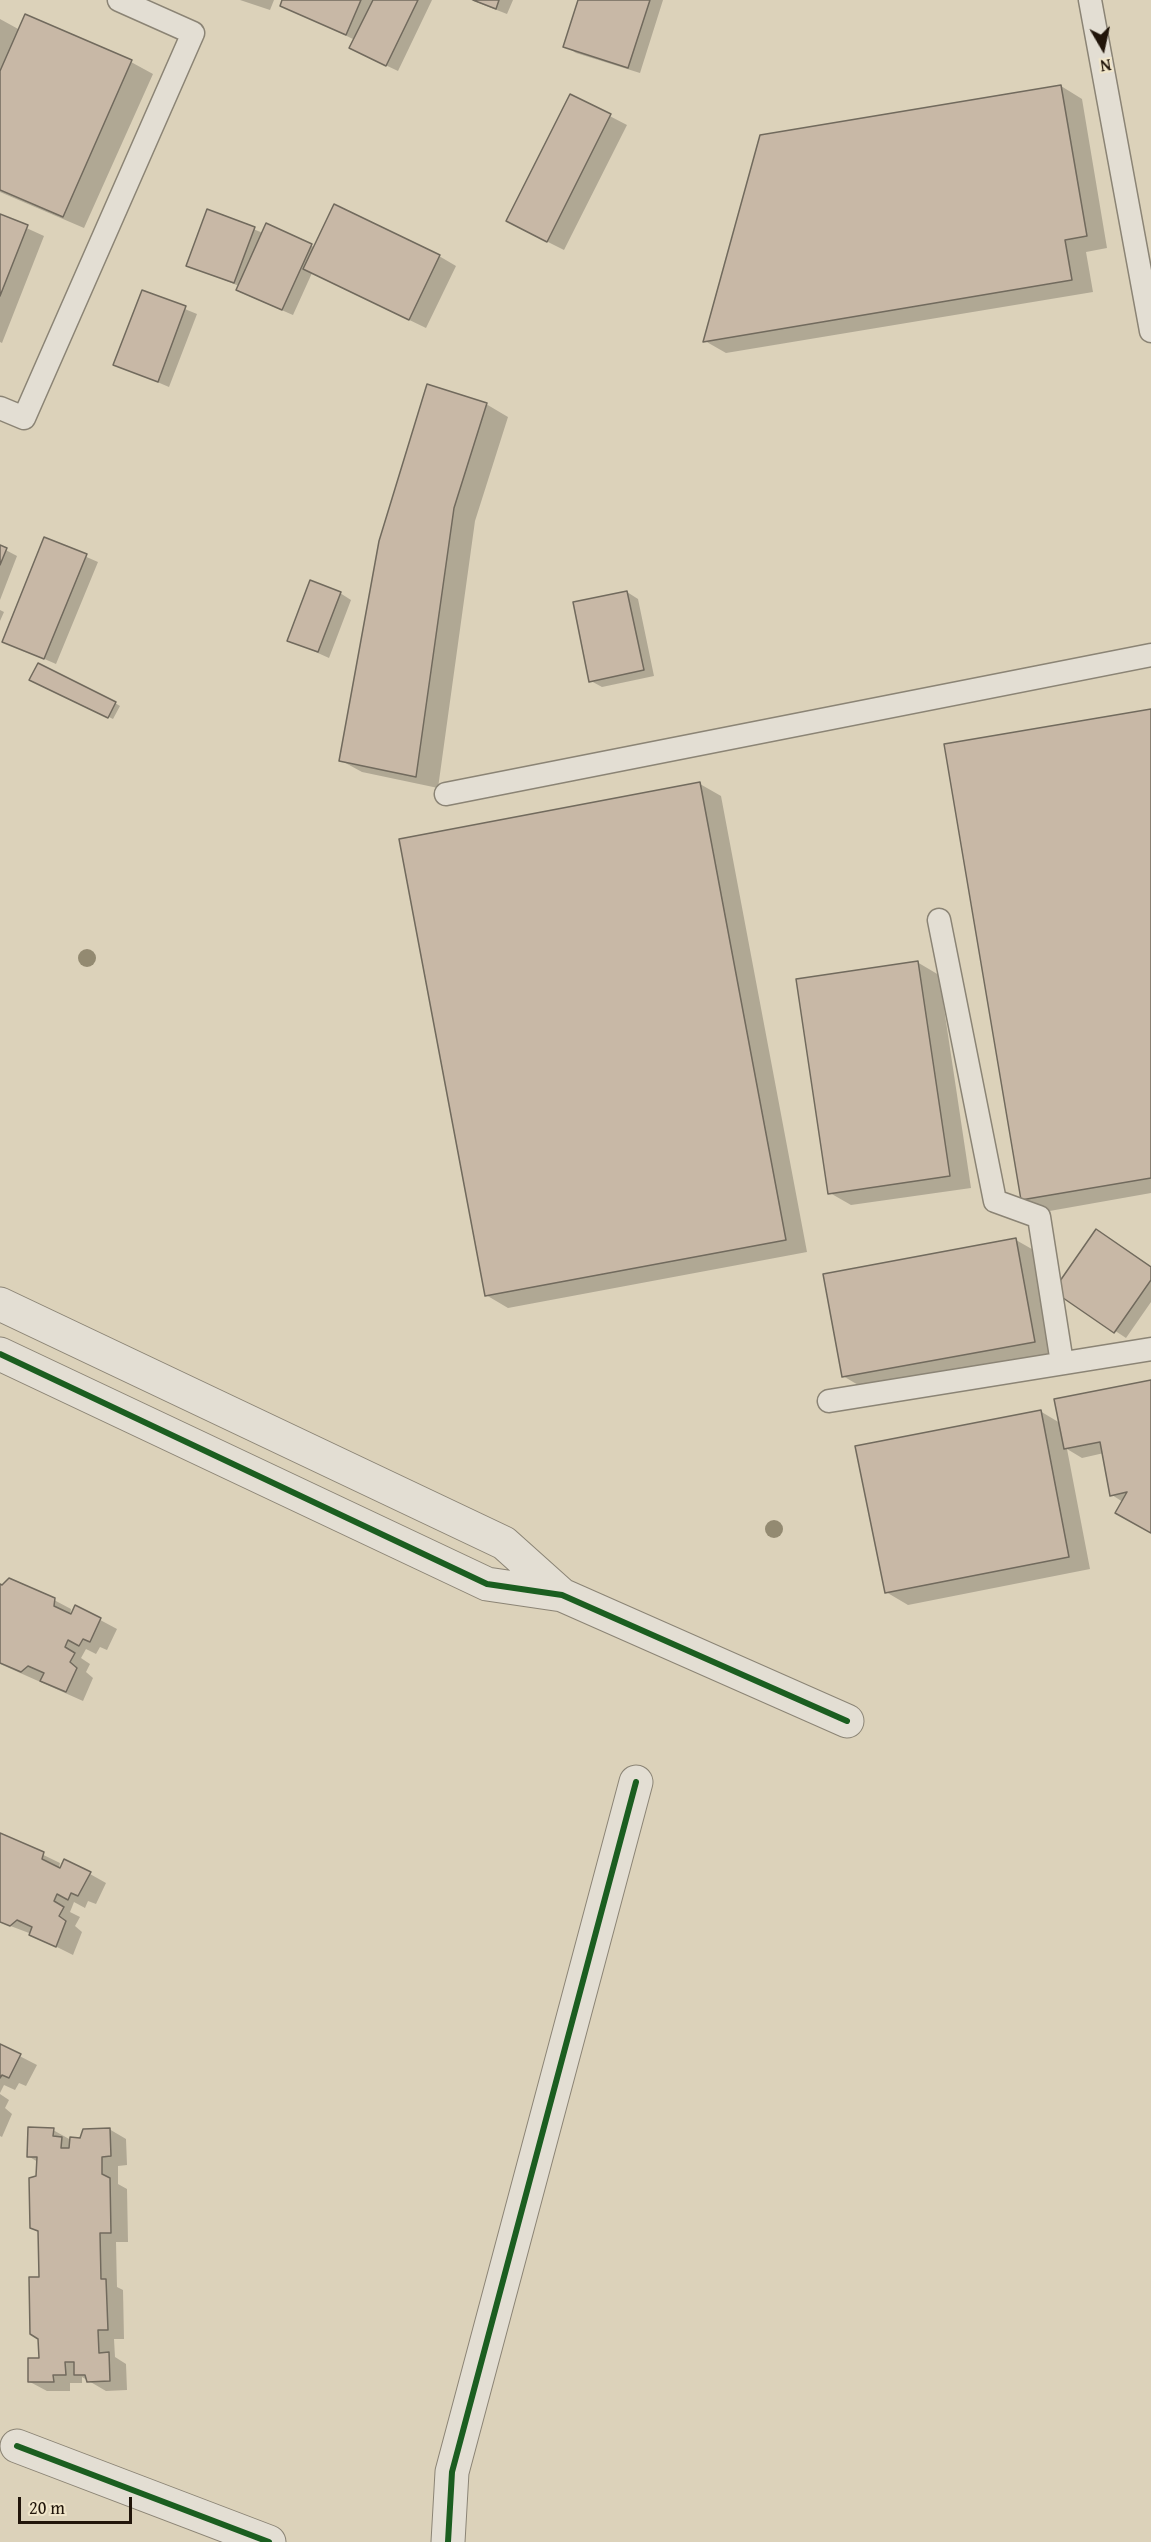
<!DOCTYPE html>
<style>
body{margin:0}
#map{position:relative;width:1151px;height:2542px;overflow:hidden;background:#dcd2ba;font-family:"Gentium Book Plus",serif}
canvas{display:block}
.north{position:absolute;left:1073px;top:18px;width:60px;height:60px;-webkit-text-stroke:4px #f1e6ca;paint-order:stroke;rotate:171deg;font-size:16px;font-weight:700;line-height:24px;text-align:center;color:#21150a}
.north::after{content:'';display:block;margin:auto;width:21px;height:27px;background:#21150a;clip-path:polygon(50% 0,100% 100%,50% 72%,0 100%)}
.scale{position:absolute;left:18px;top:2497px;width:114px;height:27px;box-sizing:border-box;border:3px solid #21150a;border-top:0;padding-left:8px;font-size:18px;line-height:21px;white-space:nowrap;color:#21150a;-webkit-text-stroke:4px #f1e6ca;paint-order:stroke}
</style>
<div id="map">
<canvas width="1151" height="2542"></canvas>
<div class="north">N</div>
<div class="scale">20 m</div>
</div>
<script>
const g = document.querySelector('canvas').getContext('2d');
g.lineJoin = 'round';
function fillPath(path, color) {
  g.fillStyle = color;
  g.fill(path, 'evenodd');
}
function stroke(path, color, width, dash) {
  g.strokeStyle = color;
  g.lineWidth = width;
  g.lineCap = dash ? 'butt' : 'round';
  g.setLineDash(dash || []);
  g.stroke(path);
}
fillPath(new Path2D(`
 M240,0H274L270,10Z
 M284,0H432L398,71L362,54L355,40L282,5Z
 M471,0H513L507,14Z
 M580,0H663L640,73L576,53L565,46Z
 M26,16L131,62L153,74L84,228L0,192V19L20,30Z
 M1061,86L1082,99L1107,248L1086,252L1093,292L726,353L705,341Z
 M571,96L627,125L564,250L524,230Z
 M208,211L263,233L315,247L439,256L456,266L426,328L312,273L293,315L249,296L238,290L239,286L188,265Z
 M0,216L44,236L2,343L0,342Z
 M143,292L197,314L169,387L115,364Z
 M486,404L508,417L475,521L438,788L362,772L340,760Z
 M45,539L98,562L56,664L3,641Z
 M0,547L17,556L0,600Z
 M627,592L638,599L654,676L602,687L591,681Z
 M340,593L351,600L329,658L289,640Z
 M0,610L4,612L0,621Z
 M36,682L115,703L120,706L113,719Z
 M1151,711V1193L1044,1212L1022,1199Z
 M700,784L721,796L807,1252L508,1308L486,1295Z
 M917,962L939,975L971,1188L851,1205L830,1193Z
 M1016,1240L1037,1252L1056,1354L865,1389L843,1376Z
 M1151,1267V1302L1126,1338L1055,1291Z
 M1151,1382V1532L1123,1502L1112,1495L1104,1453L1082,1458L1067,1449L1090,1569L908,1605L886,1592L1040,1411L1060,1423Z
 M0,1586L54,1600L71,1609L70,1617L76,1607L117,1629L107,1650L100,1647L96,1654L86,1649L81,1658L90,1664L86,1672L93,1678L83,1701L0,1664Z
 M0,1834L60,1863L58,1872L90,1874L106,1883L96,1904L88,1901L85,1908L74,1902L70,1912L80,1917L75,1926L82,1932L73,1955L29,1933L0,1922Z
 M0,2046L37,2065L26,2086L19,2083L15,2090L4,2085L0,2093Z
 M0,2094L9,2100L5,2108L12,2114L2,2137L0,2136Z
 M109,2129L126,2139L127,2165L118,2166V2184L127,2189L128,2242H116L117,2287L123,2290L124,2339H114L115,2357L126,2364L127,2390L106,2391L82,2377V2383H70V2391H47L30,2382L40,2359L41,2278L40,2233L31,2228L38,2162L28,2156L53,2130L71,2140Z`), '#0003');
const building = new Path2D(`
 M282,0H361L346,35L280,6Z
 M373,0H418L386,66L349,48Z
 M473,0H499L496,9Z
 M578,0H650L628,68L563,47Z
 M25,14L132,60L63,217L0,190V71Z
 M1061,85L1087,236L1065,240L1072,280L703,342L760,135Z
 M570,94L611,114L547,242L506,221Z
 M334,204L440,255L409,320L303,269Z
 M207,209L255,227L234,283L186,266Z
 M0,214L28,225L0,296Z
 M266,223L312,244L282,310L236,290Z
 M142,290L186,306L158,382L113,365Z
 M427,384L487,403L454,508L416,777L339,761L379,541Z
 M44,537L87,554L44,659L2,642Z
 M0,545L7,548L0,565Z
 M310,580L341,592L318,652L287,641Z
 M627,591L644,670L589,682L573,602Z
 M38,663L116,702L108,718L29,680Z
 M1151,709V1178L1021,1200L944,744Z
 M700,782L786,1240L485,1296L399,839Z
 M918,961L950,1176L828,1194L796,979Z
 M1096,1229L1151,1267V1280L1114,1333L1053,1291Z
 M1016,1238L1035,1342L842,1377L823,1274Z
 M1151,1380V1533L1115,1513L1127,1492L1110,1496L1100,1442L1064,1449L1054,1399Z
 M1041,1410L1069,1557L885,1593L855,1446Z
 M9,1578L55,1598L54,1606L71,1614L75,1605L101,1618L90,1642L83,1639L79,1646L68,1640L65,1647L75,1653L70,1662L77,1668L66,1692L40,1681L44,1673L28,1666L21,1672L0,1663V1584L2,1585Z
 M0,1833L44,1852L42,1859L60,1868L64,1859L91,1872L78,1896L71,1893L68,1900L57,1894L54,1901L64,1907L59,1916L66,1921L56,1947L29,1935L32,1927L17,1920L10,1926L0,1922Z
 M0,2044L21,2054L9,2078L2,2075L0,2078Z
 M28,2127L54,2128L53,2136L62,2137L61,2148H69L70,2137L80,2138L83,2129L110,2128L111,2156L102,2157V2174L110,2178L111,2233H100L101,2279H106L108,2330H98L99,2353L109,2352L110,2381L87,2382L85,2375H74V2362H65L66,2375H53L54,2382H28V2358H39L38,2339L30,2334L29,2277H39L38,2231L30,2228L29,2178L36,2176L37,2157H27Z`);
fillPath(building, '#c8b8a6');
stroke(building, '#716a5d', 1.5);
const service = new Path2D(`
 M1090,0L1151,331
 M0,408L24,418L193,33L119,0
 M446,794L1151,655
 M939,920L995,1201L1039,1217L1062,1363
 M829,1401L1151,1349`);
const minor = new Path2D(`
 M0,1304L504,1543L562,1595
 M0,1354L487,1584L562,1595L847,1721
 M17,2446L269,2542
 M448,2542L452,2472L636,1782`);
stroke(service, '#8b8475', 25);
stroke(minor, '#8b8475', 35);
stroke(service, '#e3ded3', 22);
stroke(minor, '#e3ded3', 33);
stroke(new Path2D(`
 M0,1354L487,1584L562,1595L847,1721
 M17,2446L269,2542
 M448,2542L452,2472L636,1782`), '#1b5e20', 6);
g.fillStyle = '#938a71';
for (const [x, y] of [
 [87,958],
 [774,1529]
]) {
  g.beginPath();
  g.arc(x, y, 9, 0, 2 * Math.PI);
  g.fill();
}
</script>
